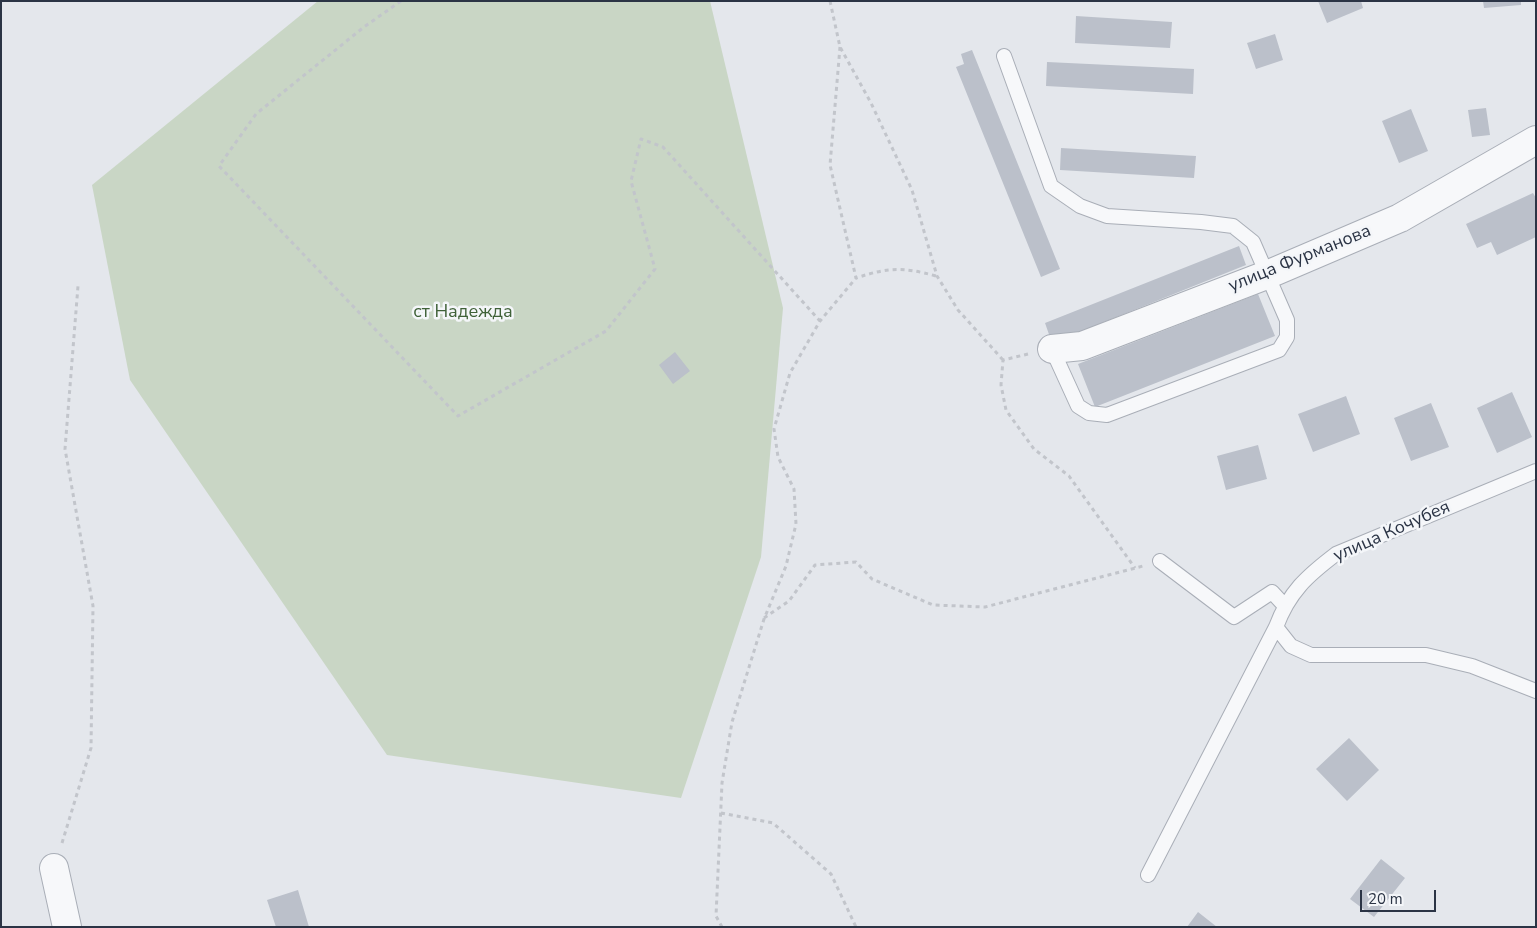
<!DOCTYPE html>
<meta charset="utf-8">
<style>
body{margin:0}
#map{position:relative;width:1537px;height:928px;overflow:hidden;background:#e4e7ec;font-family:"Nunito Sans",sans-serif}
canvas{display:block}
.frame{position:absolute;inset:0;border:2px solid #2b3445;pointer-events:none}
.scale{position:absolute;left:1360px;top:890px;width:76px;height:22px;box-sizing:border-box;border:2px solid #2b3445;border-top:0;padding-left:6px;font-size:15px;line-height:18px;white-space:nowrap;color:#2b3445;-webkit-text-stroke:4px #f4f6f9;paint-order:stroke}
</style>
<div id="map">
<canvas width="1537" height="928"></canvas>
<div class="frame"></div>
<div class="scale">20 m</div>
</div>
<script>
const g = document.querySelector('canvas').getContext('2d');
g.lineJoin = 'round';
function fillPath(path, color) {
  g.fillStyle = color;
  g.fill(path, 'evenodd');
}
function stroke(path, color, width, dash) {
  g.strokeStyle = color;
  g.lineWidth = width;
  g.lineCap = dash ? 'butt' : 'round';
  g.setLineDash(dash || []);
  g.stroke(path);
}
function label(font, color, halo, rows, align = 'center') {
  g.font = font + ' "Nunito Sans",sans-serif';
  g.lineWidth = 5;
  g.setLineDash([]);
  g.textBaseline = 'middle';
  g.strokeStyle = halo;
  g.fillStyle = color;
  for (const [text, x, y, turn = 0] of rows) {
    g.save();
    g.translate(x, y);
    g.rotate((+turn || 0) * Math.PI / 180);
    g.textAlign = isNaN(turn) ? turn : align;
    if (halo) g.strokeText(text, 0, 0);
    g.fillText(text, 0, 0);
    g.restore();
  }
}
fillPath(new Path2D(`
 M318,1H710L783,308L761,557L681,798L387,755L130,380L92,185Z`), '#c9d6c5');
fillPath(new Path2D(`
 M1318,1H1361L1363,8L1327,23Z
 M1483,1H1521V5L1484,8Z
 M1076,16L1172,22L1170,48L1075,43Z
 M1275,34L1283,60L1256,69L1247,43Z
 M972,50L1060,269L1041,277L956,67L964,64L961,54Z
 M1047,62L1194,69L1193,94L1046,86Z
 M1486,108L1490,135L1472,137L1468,110Z
 M1411,109L1428,151L1399,163L1382,121Z
 M1061,148L1196,156L1194,178L1060,170Z
 M1533,193L1536,198V237L1497,255L1491,242L1477,248L1466,224Z
 M1239,246L1246,265L1052,343L1045,323Z
 M1258,294L1275,336L1095,407L1078,364Z
 M675,352L690,371L673,384L659,365Z
 M1512,392L1532,437L1497,453L1477,408Z
 M1346,396L1360,434L1313,452L1298,414Z
 M1431,403L1449,447L1411,461L1394,418Z
 M1258,445L1267,479L1226,490L1217,456Z
 M1349,738L1379,770L1347,801L1316,769Z
 M1381,859L1405,878L1374,917L1350,899Z
 M298,890L309,927H276L267,900Z
 M1198,912L1217,927H1187Z`), '#bbc0ca');
const lane = new Path2D(`
 M1004,56L1051,186L1080,206L1107,216L1201,222L1233,226L1253,242L1287,320V337L1279,350L1107,415L1089,413L1078,406L1052,349
 M1160,561L1234,617L1272,592L1284,605
 M1276,627L1291,646L1311,655H1426L1472,666L1536,691
 M1148,875L1276,627C1289,592 1307,576 1336,554L1536,471`);
const street = new Path2D(`
 M1052,349L1082,346L1269,274L1400,218L1536,140
 M54,868L67,927`);
stroke(lane, '#a9aeb7', 16);
stroke(street, '#a9aeb7', 30);
stroke(new Path2D(`
 M401,1L364,27L256,114L219,166L458,416L606,331L655,269L631,181L641,139L663,147L820,321
 M830,1L840,47L871,103L912,190L937,276L958,310L1003,360
 M840,47L830,165L856,278C889,267 903,267 936,276
 M1028,354L1003,360L1001,385L1006,410L1034,449L1069,476L1135,568
 M764,618L789,601L815,565L856,562L872,579L933,605L985,607L1143,566
 M721,813L773,823L831,874L856,927
 M62,843L91,748L93,606L65,449L78,286
 M722,927L716,916L722,783L732,722L764,619L786,566L796,524L794,489L778,457L774,429L790,373L820,321L856,278`), '#c2c5cb', 3, [4, 4]);
stroke(lane, '#f7f8fa', 14);
stroke(street, '#f7f8fa', 28);
label('18px', '#2b3445', '#f4f6f9', [
 ["улица Фурманова",1300,259,-22],
 ["улица Кочубея",1392,532,-24]
]);
label('18px', '#3f6138', '#f4f6f9', [
 ["ст Надежда",463,313]
]);
</script>
